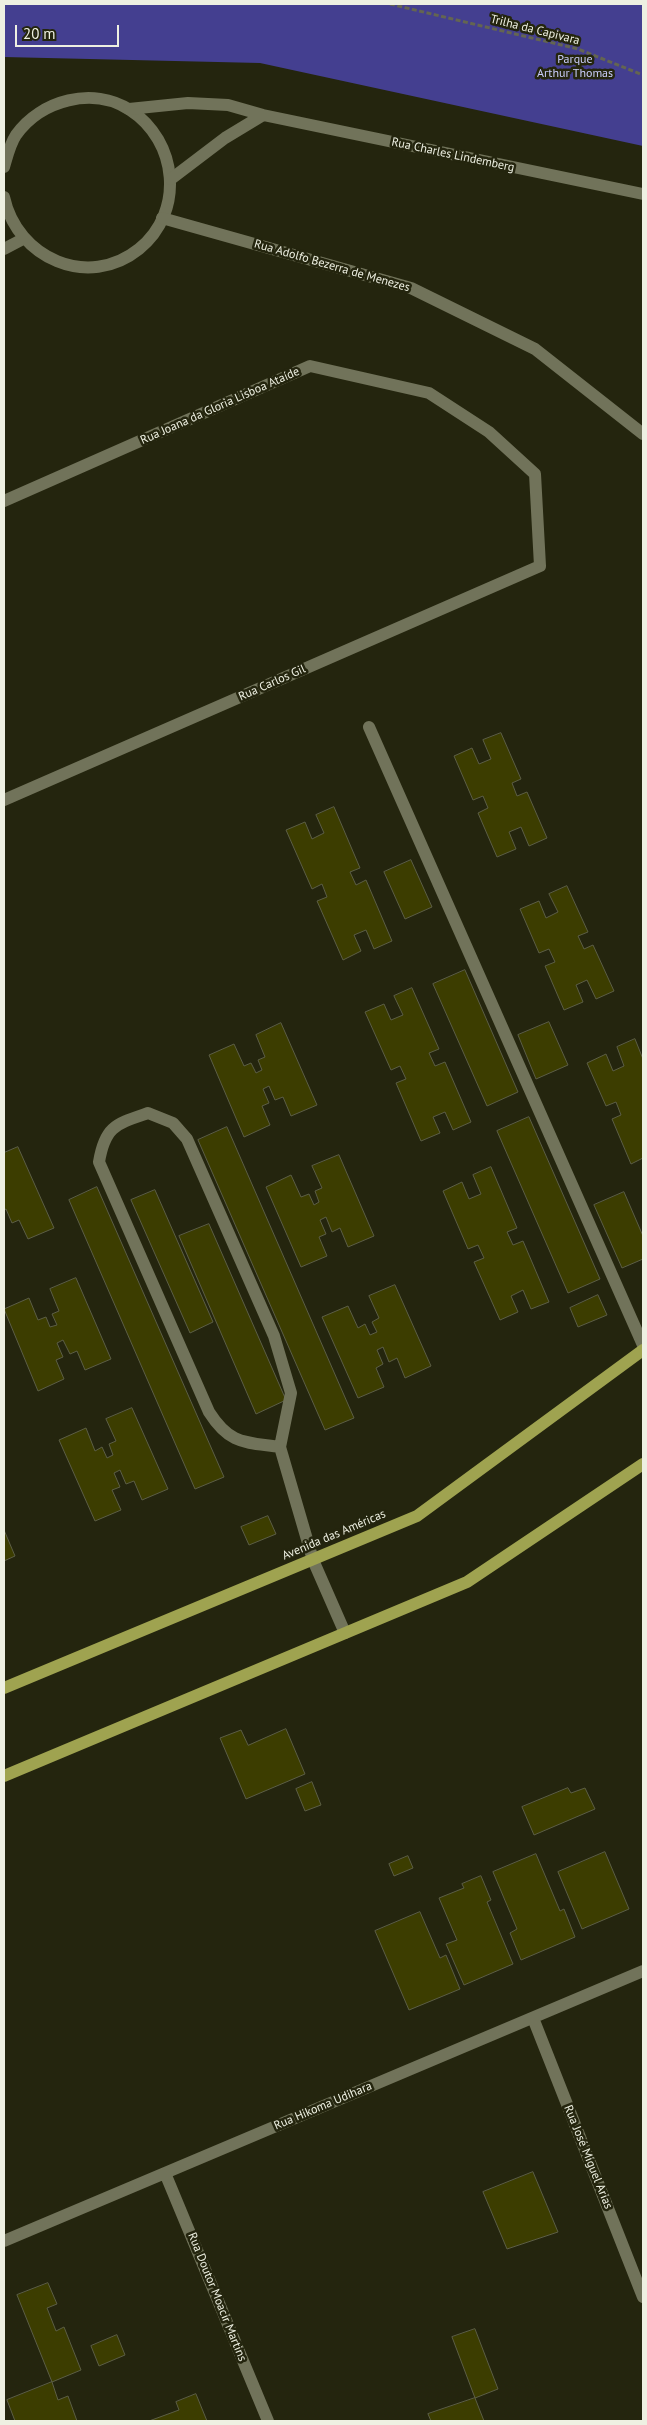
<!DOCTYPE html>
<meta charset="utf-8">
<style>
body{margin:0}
#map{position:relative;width:647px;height:2425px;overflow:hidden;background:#24250e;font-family:"PT Sans",sans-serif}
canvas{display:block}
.frame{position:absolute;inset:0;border:5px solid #eef0e2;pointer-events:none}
.scale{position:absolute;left:15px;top:25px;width:104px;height:22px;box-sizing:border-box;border:2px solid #eef0e2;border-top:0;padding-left:6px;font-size:15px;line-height:18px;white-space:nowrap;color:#eef0e2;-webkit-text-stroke:4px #24250e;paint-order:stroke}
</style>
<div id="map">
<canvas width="647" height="2425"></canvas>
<div class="frame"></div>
<div class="scale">20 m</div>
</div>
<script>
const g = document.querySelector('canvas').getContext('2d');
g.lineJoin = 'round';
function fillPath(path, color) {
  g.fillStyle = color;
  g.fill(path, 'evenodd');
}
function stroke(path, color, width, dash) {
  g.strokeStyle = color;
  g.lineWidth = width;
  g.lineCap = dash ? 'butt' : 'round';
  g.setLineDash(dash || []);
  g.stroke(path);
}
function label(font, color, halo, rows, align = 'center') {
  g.font = font + ' "PT Sans",sans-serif';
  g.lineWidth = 5;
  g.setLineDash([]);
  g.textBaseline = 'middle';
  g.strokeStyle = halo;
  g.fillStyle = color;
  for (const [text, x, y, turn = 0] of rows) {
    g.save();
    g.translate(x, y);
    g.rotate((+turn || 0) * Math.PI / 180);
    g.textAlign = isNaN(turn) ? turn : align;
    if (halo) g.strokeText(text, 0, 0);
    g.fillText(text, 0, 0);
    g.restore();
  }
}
fillPath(new Path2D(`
 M4,4H643V146L260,63L4,57Z`), '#443f90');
const building = new Path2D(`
 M501,733L521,779L512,783L517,796L527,792L547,838L529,846L521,827L509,832L516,849L497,857L478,813L488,808L483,796L473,800L454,756L472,748L479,764L491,759L483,740Z
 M334,807L360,868L350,872L356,885L366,880L392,941L374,949L366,930L354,935L361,951L343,960L317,901L327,897L322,884L312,889L286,830L305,822L312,839L324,833L316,815Z
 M411,860L432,907L405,919L384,872Z
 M567,886L588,932L578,936L584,949L593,945L614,991L596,999L587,980L576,985L583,1002L564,1010L545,966L555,962L549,949L539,953L520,909L539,901L546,918L558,912L549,894Z
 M465,970L518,1092L487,1106L433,984Z
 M412,988L439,1049L429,1053L435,1066L445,1062L471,1122L453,1130L445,1112L433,1117L440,1133L421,1141L396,1083L406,1079L400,1066L391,1070L365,1012L384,1004L391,1020L403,1015L394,996Z
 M549,1022L568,1065L536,1079L518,1035Z
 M281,1023L317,1105L291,1116L283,1097L275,1100L269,1086L263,1089L269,1103L262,1106L270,1125L244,1137L209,1055L234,1044L244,1066L251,1063L256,1073L262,1070L258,1060L265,1057L256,1035Z
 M635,1039L643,1059V1158L631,1164L612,1119L621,1115L616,1102L606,1106L587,1063L606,1054L613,1071L624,1066L617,1047Z
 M529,1117L600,1279L568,1293L497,1131Z
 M227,1127L354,1418L325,1430L198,1140Z
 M18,1147L54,1228L28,1239L19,1220L12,1223L6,1209L4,1210V1153Z
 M339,1155L374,1236L348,1247L340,1228L332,1232L326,1217L320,1220L326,1234L319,1237L327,1256L301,1267L266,1187L291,1175L301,1197L309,1194L314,1205L319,1202L315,1191L322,1188L312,1166Z
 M491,1167L517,1228L507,1232L513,1245L523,1241L549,1302L531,1309L523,1290L511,1296L518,1312L500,1320L474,1262L484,1258L478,1245L468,1249L443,1191L462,1182L469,1199L481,1194L473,1175Z
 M97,1187L224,1477L195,1489L69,1200Z
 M155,1190L213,1322L190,1333L131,1200Z
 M624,1192L643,1236V1259L622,1268L594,1205Z
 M209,1224L286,1400L256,1414L179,1236Z
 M76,1278L111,1359L85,1370L77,1351L70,1354L63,1340L57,1343L63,1357L56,1360L64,1379L38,1391L4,1309L29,1298L38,1320L46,1317L50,1327L57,1325L52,1314L59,1311L50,1289Z
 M395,1285L431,1366L405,1378L397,1358L389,1362L383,1347L377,1350L383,1364L376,1368L384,1387L358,1398L322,1317L348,1306L358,1328L365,1324L370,1335L377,1332L372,1322L379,1318L369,1296Z
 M598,1295L607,1315L578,1327L570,1308Z
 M132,1408L168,1489L142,1500L134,1481L126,1484L120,1470L114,1473L120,1487L112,1490L121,1510L95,1521L59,1440L86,1428L95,1451L102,1447L107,1458L113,1455L109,1444L116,1441L106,1419Z
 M268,1516L276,1534L249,1545L241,1527Z
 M4,1530L15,1556L4,1561Z
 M286,1729L305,1774L246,1799L220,1738L241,1730L248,1745Z
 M312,1782L321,1805L305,1811L296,1789Z
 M568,1788L571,1793L585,1788L595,1809L534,1835L522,1807Z
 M605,1852L629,1909L582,1929L558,1872Z
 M536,1854L560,1911L564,1909L575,1937L521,1960L510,1933L517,1929L493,1872Z
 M408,1856L413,1868L394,1876L389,1864Z
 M481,1876L491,1900L487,1902L513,1964L464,1985L446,1944L457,1940L439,1898L464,1888L462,1884Z
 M420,1912L440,1958L446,1955L460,1989L409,2010L375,1931Z
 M533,2172L558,2232L507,2249L483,2192Z
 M48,2283L57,2304L47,2308L56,2331L64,2327L81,2370L52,2382L17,2295Z
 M475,2329L498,2389L475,2398L452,2337Z
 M117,2335L125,2355L99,2366L91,2346Z
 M52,2382L58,2400L68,2396L77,2421H15L7,2400Z
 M196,2394L207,2421H149L179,2410L176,2402Z
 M475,2398L484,2421H431L428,2414Z`);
fillPath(building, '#3c3d00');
stroke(building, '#5c5e46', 1);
stroke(new Path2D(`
 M390,4L578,49L643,75`), '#646551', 3, [5, 2.5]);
stroke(new Path2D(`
 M369,727L643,1345
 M280,1447C245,1442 230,1445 209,1412L99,1162C105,1126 116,1124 148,1113L173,1123L187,1139L274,1336L291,1393L280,1447L313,1560L345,1633`), '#71735a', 12);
stroke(new Path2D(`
 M4,167C7,157 10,144 16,135C41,100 93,86 130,110C178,141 185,212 139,249C88,290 17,258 4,197
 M4,249L23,239
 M4,501L310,366L429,393L489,432L535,474L540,566L4,800
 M533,2018L643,2297
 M165,2173L268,2421
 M4,2241L643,1971`), '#71735a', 12);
stroke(new Path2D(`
 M129,109L188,103L228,105L263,115L643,194
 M171,179L225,138L263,115
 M162,218L411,288L535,349L643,434`), '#71735a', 12);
stroke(new Path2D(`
 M4,1688L417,1516L643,1350
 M4,1776L467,1582L643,1464`), '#9fa350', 12);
label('12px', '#eef0e2', '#24250e', [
 ["Trilha da Capivara",535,30,14],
 ["Rua Charles Lindemberg",453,155,12],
 ["Rua Adolfo Bezerra de Menezes",332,266,16],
 ["Rua Joana da Gloria Lisboa Ataíde",220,406,-24],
 ["Rua Carlos Gil",272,683,-24],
 ["Avenida das Américas",334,1535,-23],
 ["Rua Hikoma Udihara",323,2106,-23],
 ["Rua José Miguel Arias",588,2157,68],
 ["Rua Doutor Moacir Martins",217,2297,68]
]);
label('12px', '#cacdfb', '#24250e', [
 ["Parque",575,60],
 ["Arthur Thomas",575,74]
]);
</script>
